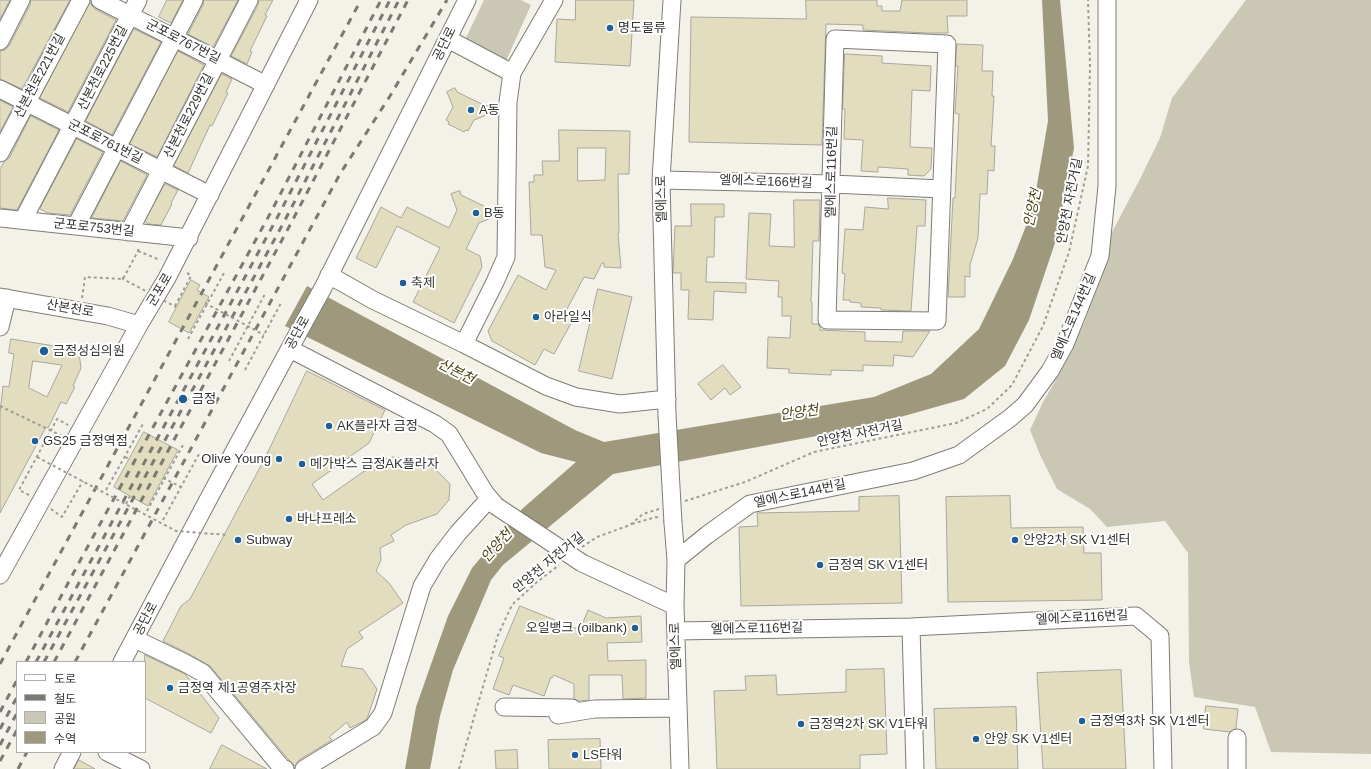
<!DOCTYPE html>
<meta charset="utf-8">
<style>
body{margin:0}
#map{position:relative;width:1371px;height:769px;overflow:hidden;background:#f4f2e8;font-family:Helvetica,"Noto Sans KR",sans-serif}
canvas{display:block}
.legend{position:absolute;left:16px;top:661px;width:130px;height:92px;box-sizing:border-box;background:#fff;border:1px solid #aeaeac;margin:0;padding:5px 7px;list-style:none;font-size:12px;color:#343430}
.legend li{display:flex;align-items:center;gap:8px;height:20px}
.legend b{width:20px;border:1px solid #aeaeac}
</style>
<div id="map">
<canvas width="1371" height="769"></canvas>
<ul class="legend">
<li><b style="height:5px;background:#fff"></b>도로</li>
<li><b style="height:5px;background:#7a7973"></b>철도</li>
<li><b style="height:11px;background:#cac7b5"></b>공원</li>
<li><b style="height:11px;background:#9e997d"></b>수역</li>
</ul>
</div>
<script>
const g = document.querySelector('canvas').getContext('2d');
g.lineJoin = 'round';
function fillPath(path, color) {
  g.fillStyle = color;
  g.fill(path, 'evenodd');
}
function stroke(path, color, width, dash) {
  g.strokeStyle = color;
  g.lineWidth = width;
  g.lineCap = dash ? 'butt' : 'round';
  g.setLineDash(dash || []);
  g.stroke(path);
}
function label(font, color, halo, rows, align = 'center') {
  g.font = font + ' Helvetica,"Noto Sans KR",sans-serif';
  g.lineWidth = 4;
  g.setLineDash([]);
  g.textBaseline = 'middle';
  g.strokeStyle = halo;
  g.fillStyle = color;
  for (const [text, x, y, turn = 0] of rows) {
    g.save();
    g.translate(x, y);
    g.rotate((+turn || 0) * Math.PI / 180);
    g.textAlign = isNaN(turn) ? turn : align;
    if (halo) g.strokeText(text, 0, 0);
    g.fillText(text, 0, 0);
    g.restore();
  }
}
fillPath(new Path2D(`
 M484,0H521L531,5L506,61L465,40Z
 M1246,0H1371V754L1271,752L1255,707L1194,697L1189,662L1188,553L1165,521L1107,527L1090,509L1057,489L1041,457L1030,430L1043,402L1054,383L1084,323L1111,234L1140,179L1160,138L1172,98Z`), '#cac7b5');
fillPath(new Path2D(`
 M1042,0H1060L1074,148L1056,240L1029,320L1005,366L964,399L865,427L613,474L503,565L491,580L453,670L440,716L430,769H405L416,707L448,616L472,568L522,509L576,462L541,453L285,326L307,286L575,430L604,442L874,397L931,374L979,329L1013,259L1033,208L1048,121Z`), '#9e997d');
const building = new Path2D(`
 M0,0H10L0,19Z
 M31,0H70L22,89L0,79V51L5,50L9,46L30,5Z
 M167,0H183L171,23L159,17Z
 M204,0H238L213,47L188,34L203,5Z
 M259,0H273L265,15L267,16L250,51L252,52L247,64L231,56L258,5Z
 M576,0H634L630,66L555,62L557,19L575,20Z
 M806,0H877V6H882V11H900L902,0H967V16H947L948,33H928L863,30V25L826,24L822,145L689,142L691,17L806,19Z
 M90,2L92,6L95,9L116,20L68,112L40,98Z
 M134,29L161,42L112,135L86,121Z
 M957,44L983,45L982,71H993L992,96H994L991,146H995L994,171L988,170L987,194H980L978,238L970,265V277L965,276V297H948L953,198H955L959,114L955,113L958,66H956Z
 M178,51L204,65L157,157L130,144Z
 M845,54L882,56V63L931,66L930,91L912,90L910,147L932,148L931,169L924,176L908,175V169L878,167V172L861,171L863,140L844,139L845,109H843Z
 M222,74L232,79L226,92L228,93L212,126L210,125L188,173L174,166Z
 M455,88L457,92L486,106L489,105L492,113L474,120L468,131L466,130L464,132L448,124L449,122L446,120L453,107L447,92Z
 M0,100L13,107L0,132Z
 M31,116L59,130L17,210L0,208V169L4,162L9,158Z
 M559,130L630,131L629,174H618L619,233H618L621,268L604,267V263H602L594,279L584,277L566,311L575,316L554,354L544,349L535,365L492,341L488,331L518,275L546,290L556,270L545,267L542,235H531L529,182H534V175H543L542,161H559ZM578,148H606L605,180L578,181Z
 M77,139L103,152L70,215L48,213L40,209Z
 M121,161L147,175L123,221L92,218Z
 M165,184L178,190L171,203L172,204L161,225L149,224L145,222Z
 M460,191L461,195L490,209L494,208L496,216L479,223L466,249L480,256L482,267L454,323L413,302L440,248L397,226L376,268L356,258L381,207L401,218L407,207L449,228L457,210L451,194Z
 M888,198L926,200L925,226H917L911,311L881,310V308L861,307V303L850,302V300H843L845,274L842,273L845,229L863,230L865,207L888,209Z
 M794,200H820L819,241H813L811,302H812V324H818L820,327V330L865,332V341L902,342L903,331H930L913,357L894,355L893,366L863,365V371L831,370V375L789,373V369L767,368L768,337L790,338L791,316H782V297H778L779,281L746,279L749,213L771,214L769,246L794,247Z
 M691,204H724V217H715L714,257H707L706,282L746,283V293L714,291L713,320L688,319L689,290H681V273H673L675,226H691Z
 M191,280L200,285L197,290L209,297L189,333L169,322Z
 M598,289L632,297L612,379L579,371Z
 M11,339L61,347L60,349L79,353L81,368L73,386L75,387L66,404L61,402L48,428L46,427L0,513V413L3,386L9,387L14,354L9,353ZM33,361L62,365L47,397L29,388Z
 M723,365L741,387L730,395L725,388L711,400L698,384Z
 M307,371L385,410L369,443L312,484L323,500L380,460L393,457L423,462L436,470L450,484L449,500L437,514L406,525L391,535L394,541L380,548L381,560L376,571L389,583L403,603L359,632L363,638L347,649L341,666L363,669L377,689L368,716L366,720L350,728L347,722L329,737L332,740L299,760L295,766L288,759L210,666L189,654L163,641L181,606L190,599L265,458Z
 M144,432L178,450L148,506L114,487Z
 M899,496L902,603L741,606L739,527L758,526L757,513L859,511V497Z
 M1010,496L1011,528L1083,527L1084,553H1101L1102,600L948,602L946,497Z
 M520,606L580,630L588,610L606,618L641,616L642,642L607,643L608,661L646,660V698L623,699L622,675H589V700L579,701L574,699V684L554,675L552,678L551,677L544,696L513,685L509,695L493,689L504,658L499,656Z
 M145,655L185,674L219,718L211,733L145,698Z
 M884,669L887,754L860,755V769H717L714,691L746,690L745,676L776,675L777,695L846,692V670Z
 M1121,670L1126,769H1043L1037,673Z
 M1206,706L1238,709L1236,728L1230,732L1204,729Z
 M1016,707L1018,769H936L934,709Z
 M600,739L601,769H549L548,740Z
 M222,745L267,769H210Z
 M517,750L518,769H496L495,751Z
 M79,760L95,769H74Z`);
fillPath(building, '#e2ddbf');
stroke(building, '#a8a69d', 1);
const minor = new Path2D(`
 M100,0L266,85
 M448,39L512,73
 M835,39L947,44L937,321L827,320Z
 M0,41L21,0
 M0,89L210,195
 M0,153L81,0
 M661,180L832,184L942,189
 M0,218L189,238
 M23,220L138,0
 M76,226L194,0
 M129,232L249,0
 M329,275L373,300L464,344L546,386L576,397L620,404L667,399
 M325,284L467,0
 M0,297L108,316L139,325
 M0,327L7,298
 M464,344L495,282L506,257L508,102L512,73L554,0
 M290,349L435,424L449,434L485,493L496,506
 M667,415L661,180L672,0
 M673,523L676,560L675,606L680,769
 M676,560L707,535L750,504L913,471L959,455L1010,418L1025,405L1050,371L1065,344L1100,256L1107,186V0
 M582,563L675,606
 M0,575L139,325L167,278L309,0
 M911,627L915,769
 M676,631L911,627L1136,616L1160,636L1163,769
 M135,639L185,663L203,673L282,768L285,769
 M122,662L209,498L297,335
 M504,707L572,708
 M558,715L594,709L678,708
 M1237,738V769
 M107,752L141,769
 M63,769L72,752
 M304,769L373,727L383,713L422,586L438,559L458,533L489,499`);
stroke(minor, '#7e7c74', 19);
stroke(new Path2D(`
 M138,251L160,260
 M82,298L85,277L123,279L138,251L139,247
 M175,306L191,276L186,272
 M188,339L224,273
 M229,361L265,294
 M245,370L281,303
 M0,406L62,436
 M125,457L129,459
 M106,490L143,424
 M29,495L19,490L57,419L68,425
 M685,501L745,482L814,452L956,423L987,409L1012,385L1043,326L1069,252L1088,166L1090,66L1088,0
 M126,504L130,496
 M51,509L62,517L83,481
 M147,511L183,445
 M163,520L199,454
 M632,524L656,517L659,518
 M582,547L597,537L630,525L643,514L659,509
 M459,769L498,635L512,605L537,582L559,565`), '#9e9d96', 2, [3, 3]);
stroke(minor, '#fff', 17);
stroke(new Path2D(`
 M26,662L82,557L271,212L381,0
 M36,662L277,218L390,0
 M44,662L284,222L399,0
 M54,662L289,227L408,0
 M75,662L340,174L390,96L447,0
 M0,664L361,0
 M0,712L17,680
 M0,729L17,697
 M0,745L17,713
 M0,761L17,730
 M18,769L27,752`), '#7a7973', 3, [7, 7]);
const minorBridge = new Path2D(`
 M297,335L324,286
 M667,415L673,523
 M496,506L582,563`);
stroke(minorBridge, '#7e7c74', 19, []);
stroke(new Path2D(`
 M123,277V279L176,307
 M205,303L264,335
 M37,457L176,531L228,535
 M163,478L181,487`), '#9e9d96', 2, [3, 3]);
stroke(minorBridge, '#fff', 17);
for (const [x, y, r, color] of [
 [610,28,4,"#215e95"],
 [471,110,4,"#215e95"],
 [476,213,4,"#215e95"],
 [403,283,4,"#215e95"],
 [536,317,4,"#215e95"],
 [44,351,5,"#215e95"],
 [183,399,5,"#215e95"],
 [329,426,4,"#215e95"],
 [35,441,4,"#215e95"],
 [279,459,4,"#215e95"],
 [302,464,4,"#215e95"],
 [289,519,4,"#215e95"],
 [238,540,4,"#215e95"],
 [1015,540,4,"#215e95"],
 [820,565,4,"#215e95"],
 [635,628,4,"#215e95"],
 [170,688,4,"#215e95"],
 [1082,721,4,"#215e95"],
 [801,724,4,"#215e95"],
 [976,739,4,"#215e95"],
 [575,755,4,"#215e95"]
]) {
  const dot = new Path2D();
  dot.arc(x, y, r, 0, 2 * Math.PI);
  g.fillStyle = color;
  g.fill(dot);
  stroke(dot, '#fff', 1.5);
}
label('13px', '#343430', '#fff', [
 ["명도물류",618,28],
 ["A동",479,110],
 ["B동",484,213],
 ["축제",411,283],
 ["아라일식",544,317],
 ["금정성심의원",53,351],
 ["금정",192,399],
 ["AK플라자 금정",337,426],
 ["GS25 금정역점",43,441],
 ["Olive Young",271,459,"right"],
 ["메가박스 금정AK플라자",310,464],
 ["바나프레소",297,519],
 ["Subway",246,540],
 ["안양2차 SK V1센터",1023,540],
 ["금정역 SK V1센터",828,565],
 ["오일뱅크 (oilbank)",627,628,"right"],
 ["금정역 제1공영주차장",178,688],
 ["금정역3차 SK V1센터",1090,721],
 ["금정역2차 SK V1타워",809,724],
 ["안양 SK V1센터",984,739],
 ["LS타워",583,755]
], 'left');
label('13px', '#343430', '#fff', [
 ["군포로767번길",183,42,27],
 ["공단로",445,44,-64],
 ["산본천로225번길",103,68,-63],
 ["산본천로221번길",40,76,-62],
 ["산본천로229번길",189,116,-63],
 ["군포로761번길",105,142,27],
 ["엘에스로116번길",832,172,-89],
 ["엘에스로166번길",766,182,2],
 ["엘에스로",662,199,-91],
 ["안양천 자전거길",1070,201,-79],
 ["군포로753번길",94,228,6],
 ["군포로",160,290,-59],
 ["산본천로",70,309,10],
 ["엘에스로144번길",1074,317,-67],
 ["공단로",298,333,-61],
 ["안양천 자전거길",860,434,-12],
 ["엘에스로144번길",800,494,-12],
 ["안양천 자전거길",549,563,-39],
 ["엘에스로116번길",1082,618,-3],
 ["공단로",146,619,-62],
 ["엘에스로116번길",757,629,-1],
 ["엘에스로",676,646,-92]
]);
label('italic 14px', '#4d440f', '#fff', [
 ["안양천",1033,208,-78],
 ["산본천",456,372,27],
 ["안양천",799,413,-8],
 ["안양천",497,546,-48]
]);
</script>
